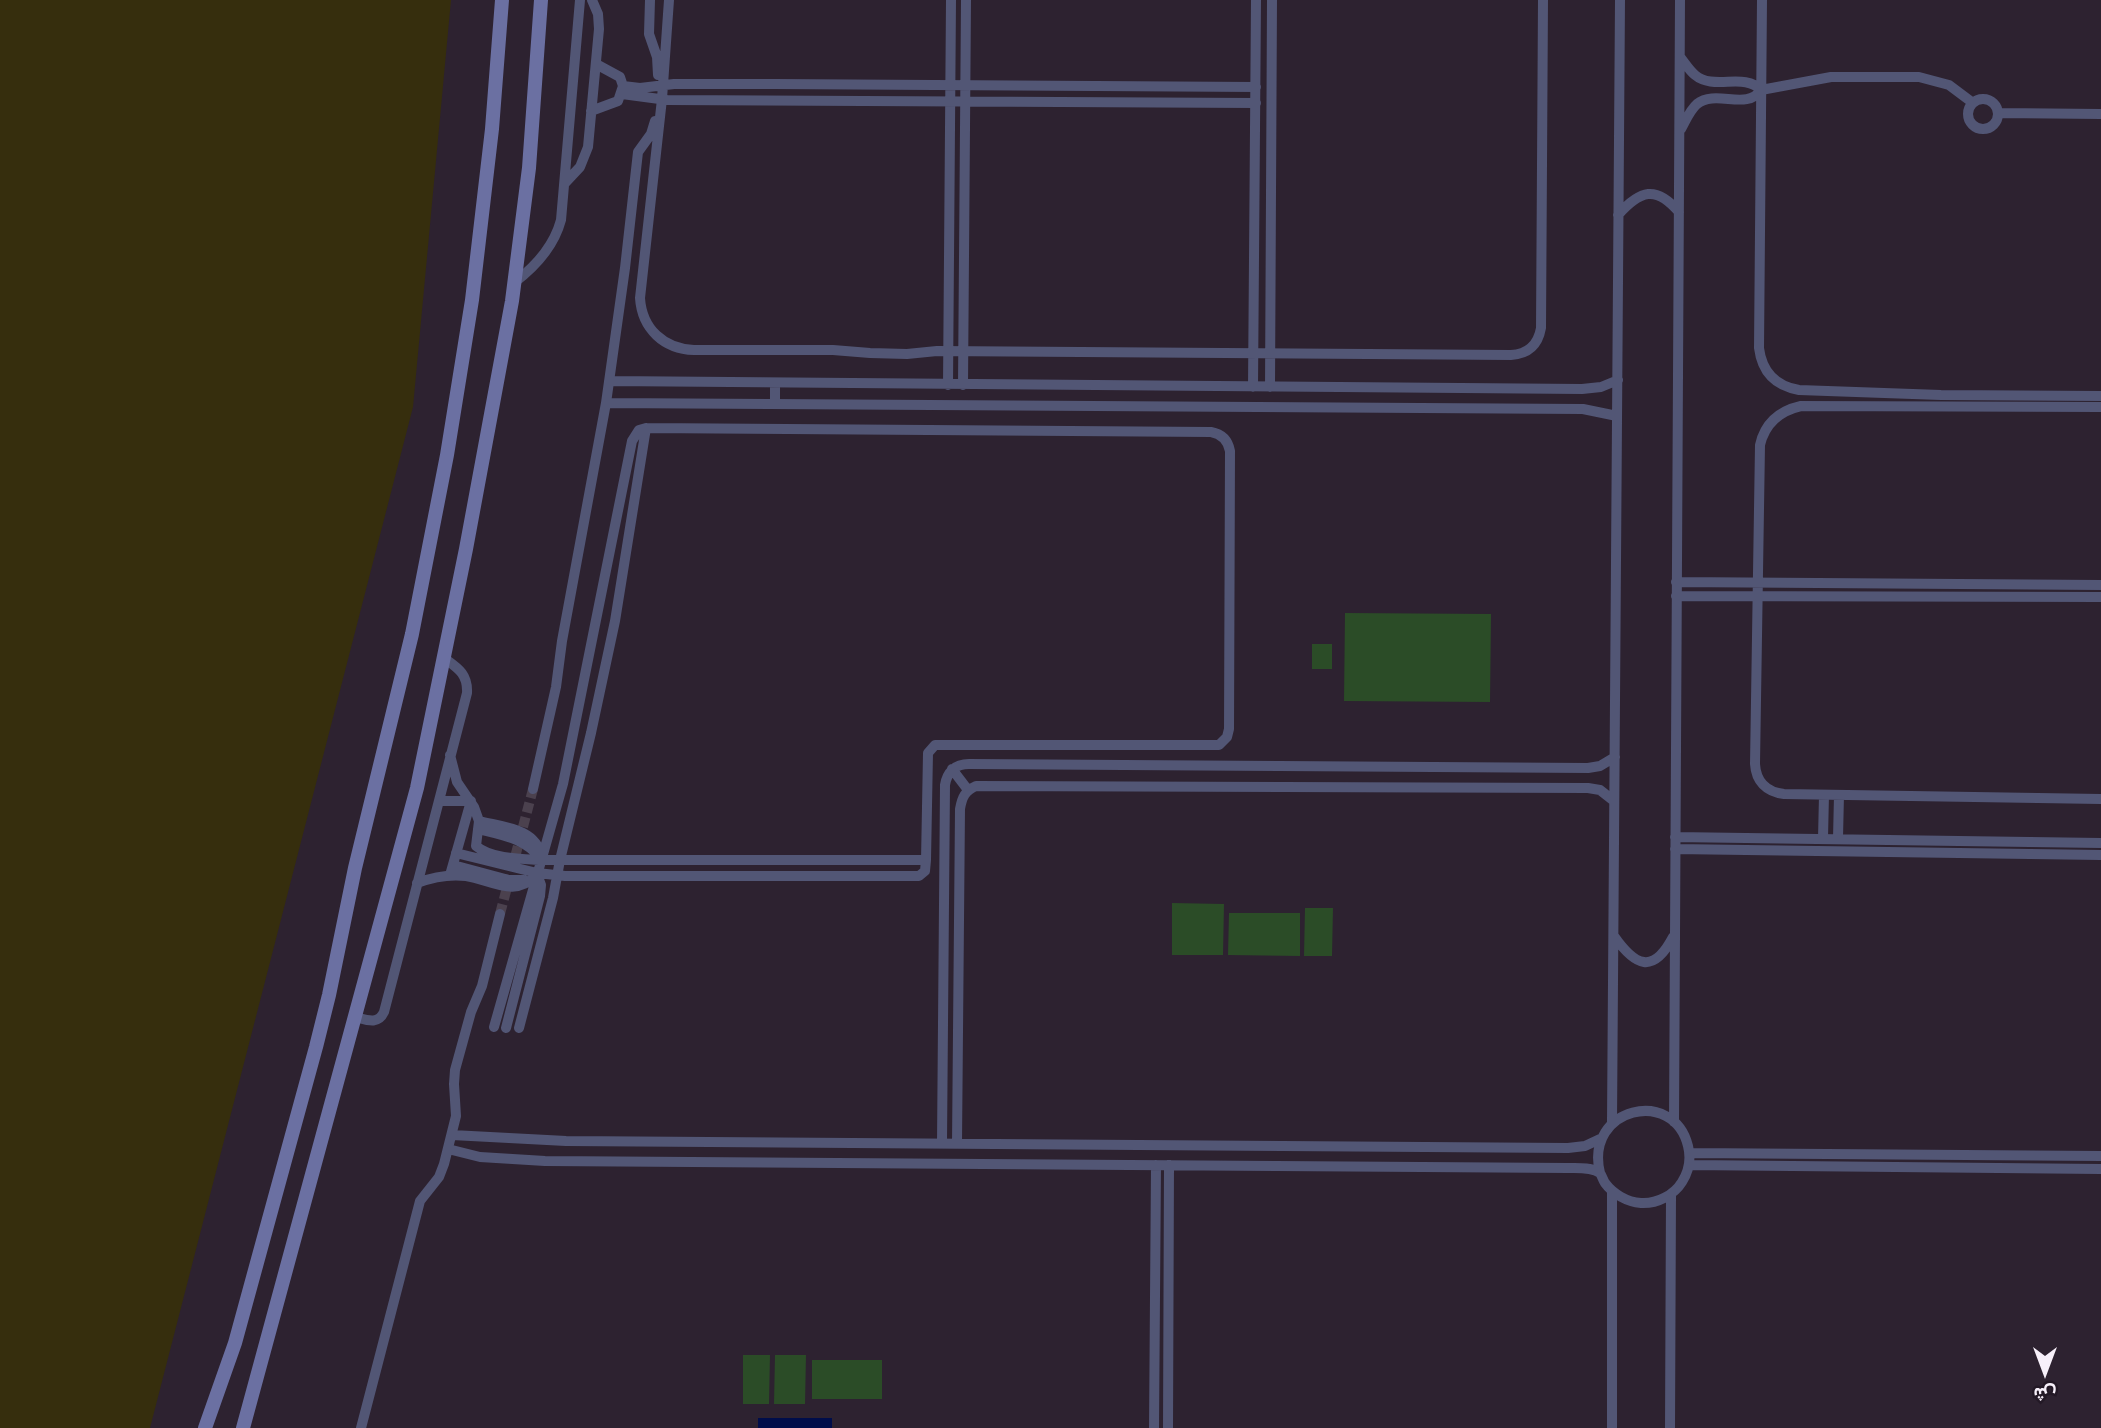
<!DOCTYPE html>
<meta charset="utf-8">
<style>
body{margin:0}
#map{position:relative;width:2101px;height:1428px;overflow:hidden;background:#2d2230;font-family:Overpass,Vazirmatn,sans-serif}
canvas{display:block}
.north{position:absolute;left:2010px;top:1337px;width:70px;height:70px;-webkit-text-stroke:5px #231926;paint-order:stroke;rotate:180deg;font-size:19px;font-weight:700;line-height:28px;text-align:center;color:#f7f0fa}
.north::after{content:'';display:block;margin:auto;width:24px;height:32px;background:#f7f0fa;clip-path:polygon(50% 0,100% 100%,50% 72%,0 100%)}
</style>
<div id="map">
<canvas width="2101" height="1428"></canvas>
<div class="north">ش</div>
</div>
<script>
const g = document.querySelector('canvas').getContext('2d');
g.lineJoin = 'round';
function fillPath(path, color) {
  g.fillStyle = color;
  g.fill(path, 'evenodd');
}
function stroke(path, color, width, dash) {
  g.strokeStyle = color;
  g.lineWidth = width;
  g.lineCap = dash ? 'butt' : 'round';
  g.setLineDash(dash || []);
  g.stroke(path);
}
fillPath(new Path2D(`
 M1345,613L1491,614L1490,702L1344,701Z
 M1312,644H1332V669H1312Z
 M1172,903L1224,904L1223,955H1172Z
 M1305,908H1333L1332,956H1304Z
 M1229,913H1300V956L1228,955Z
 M743,1355H770L769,1404H743Z
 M775,1355H806L805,1404H774Z
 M812,1360H882V1399H812Z`), '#2b4c27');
fillPath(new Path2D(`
 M0,0H451L413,407L150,1428H0Z`), '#362e0d');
fillPath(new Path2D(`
 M758,1418H832V1428H758Z`), '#000d4a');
stroke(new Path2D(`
 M500,914L533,789`), '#4b414e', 10, [10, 5]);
stroke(new Path2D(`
 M650,0L649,34L657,57L658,75
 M669,0L662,99L640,298C642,329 664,349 694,350H833L870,353L907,354L937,351L1511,355C1528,354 1538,345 1541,328L1543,0
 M1762,0L1759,348C1762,372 1776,386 1799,390L1941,395L2101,396
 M1680,57C1685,63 1689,70 1695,75C1714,91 1744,72 1761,90
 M623,86L640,88L674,84H774L1256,87
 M622,94L667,100L1256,103
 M1968 114a15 15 0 1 1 30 0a15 15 0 1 1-30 0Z
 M591,111L618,101L623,86L620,77L596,64
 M1999,113L2101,114
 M1681,129C1686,120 1690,110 1697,104C1716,89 1747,111 1761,90L1831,77H1919L1949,85L1973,103
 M565,183L580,167L588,147L599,29L598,14L592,0
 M1618,215C1640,190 1656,185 1679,212
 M515,282C536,266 554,246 561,220L580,0
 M609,381L1582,389L1601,387L1618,380
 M775,383V404
 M948,385L951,0
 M963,385L966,0
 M1253,387L1256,0
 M1270,387L1272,0
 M606,403L1583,409L1617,416
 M2101,407L1801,406C1779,411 1765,423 1760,445L1755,764C1756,781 1766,792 1784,794L2101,799
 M1676,582L2101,585
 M1676,596L2101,597
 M450,755L457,782L474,807L479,821L476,846C491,859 522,859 541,860H926
 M952,769L968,790
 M533,789L556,687L562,641L606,403L625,268L638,152L651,134L655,121
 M439,801H471L450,875
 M479,821C502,827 536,828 541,856
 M478,829C502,835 525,838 541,859
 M1675,837L2101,843
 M1823,838L1824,795
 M1838,838L1839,795
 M1675,849L2101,855
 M456,853L537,873L565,876H919L925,871L926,860L928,753L935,745H1219L1227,737L1229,729L1230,451C1228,440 1222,434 1211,432L646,428L639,430L632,441L563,784L494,1027
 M453,865L509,880H524
 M417,883C433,877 449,874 466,876C492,880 515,899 537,874
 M1614,936C1635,966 1653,975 1673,937
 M355,1017C367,1020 378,1025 384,1012L467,693C468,674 458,668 444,658
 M506,1028L540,896L541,885L537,874
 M519,1028L553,898L560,860L591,733L615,621L646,428
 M1612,1122L1620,0
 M1674,1122L1680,0
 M452,1135L566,1141L1568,1148L1585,1146L1600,1139
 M942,1143L945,785C947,772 955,764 969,764L1588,768L1600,766L1615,757
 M957,1143L960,809C962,797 965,791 976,786L1588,788L1600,790L1614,801
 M448,1149L480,1157L545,1161L1568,1168C1577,1168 1592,1167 1600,1173C1602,1176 1603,1180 1605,1183C1613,1194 1627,1202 1641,1203C1657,1204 1674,1195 1682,1182C1689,1171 1691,1158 1688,1146C1674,1087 1584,1107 1600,1173
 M1690,1153L2101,1156
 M1689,1165L2101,1169
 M361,1428L420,1201L439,1177L444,1164L456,1116L454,1084L455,1070L471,1012L482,986L500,914
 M1154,1428L1156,1165
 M1168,1428L1169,1165
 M1612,1428V1191
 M1670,1428L1671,1194`), '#525675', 10);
stroke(new Path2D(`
 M205,1428L235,1343L316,1047L329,995L355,868L412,634L447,455L472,300L492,129L502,0
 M243,1428L417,788L466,549L512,301L529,168L541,0`), '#6b70a2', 14);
</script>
